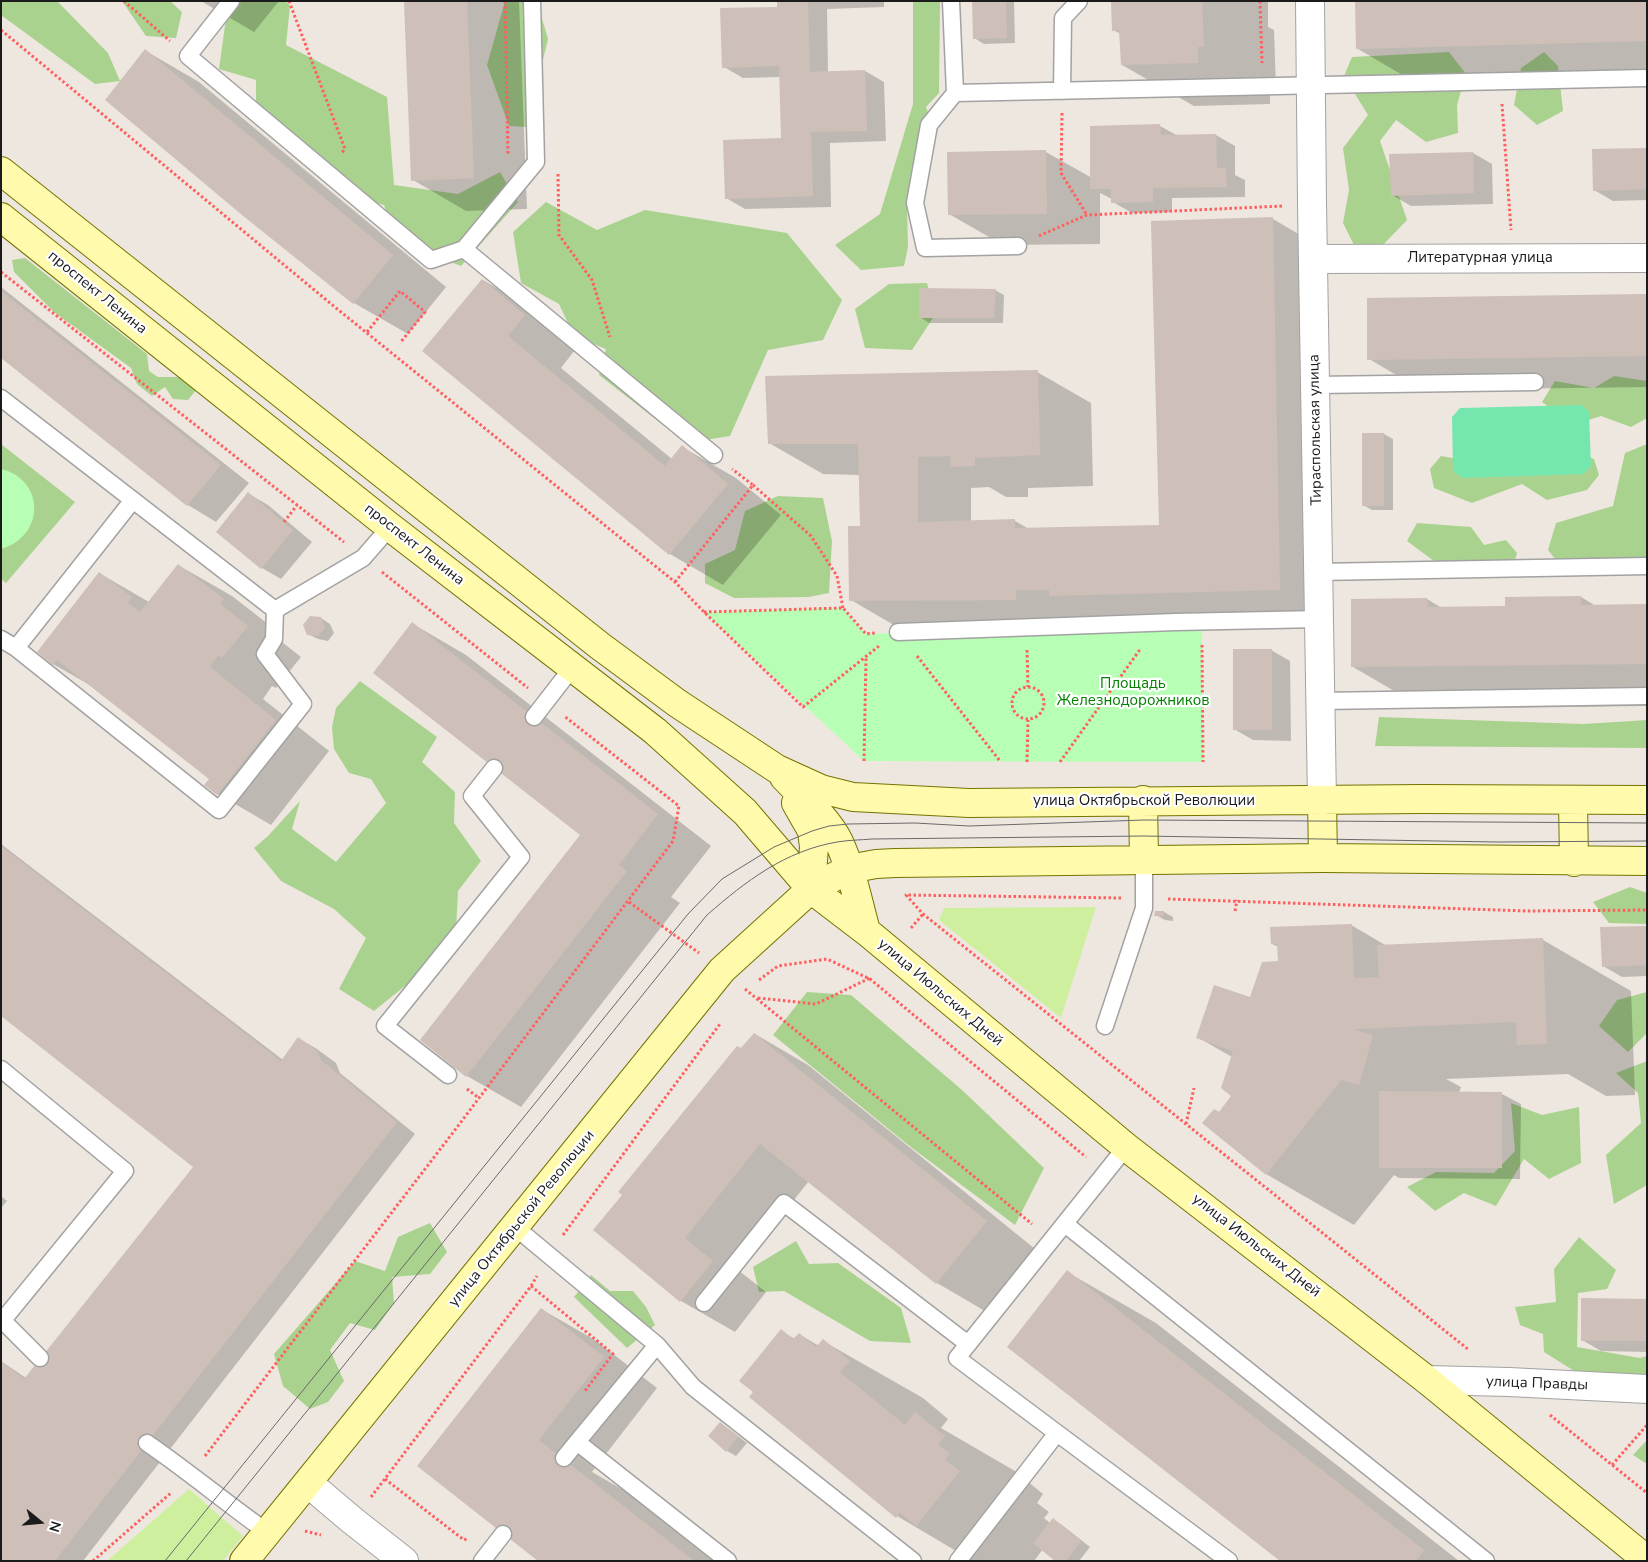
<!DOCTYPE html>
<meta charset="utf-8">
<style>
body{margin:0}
#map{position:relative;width:1648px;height:1562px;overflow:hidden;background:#eee7df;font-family:"Nunito Sans",sans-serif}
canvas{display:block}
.frame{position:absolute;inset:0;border:2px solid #1b1b1b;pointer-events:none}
.north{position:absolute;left:15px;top:1497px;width:50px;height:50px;-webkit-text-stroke:4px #fff;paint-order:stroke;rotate:107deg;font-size:14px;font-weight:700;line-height:20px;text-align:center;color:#1b1b1b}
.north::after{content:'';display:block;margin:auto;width:18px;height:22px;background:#1b1b1b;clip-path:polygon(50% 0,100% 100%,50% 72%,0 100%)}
</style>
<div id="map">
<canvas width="1648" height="1562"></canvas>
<div class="frame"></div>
<div class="north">N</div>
</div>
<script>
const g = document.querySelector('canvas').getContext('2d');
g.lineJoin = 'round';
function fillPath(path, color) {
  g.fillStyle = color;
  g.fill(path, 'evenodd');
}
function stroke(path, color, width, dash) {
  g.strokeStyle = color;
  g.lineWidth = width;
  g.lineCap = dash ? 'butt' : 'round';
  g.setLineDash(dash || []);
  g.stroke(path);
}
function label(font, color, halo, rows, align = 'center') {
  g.font = font + ' "Nunito Sans",sans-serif';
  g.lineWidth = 4.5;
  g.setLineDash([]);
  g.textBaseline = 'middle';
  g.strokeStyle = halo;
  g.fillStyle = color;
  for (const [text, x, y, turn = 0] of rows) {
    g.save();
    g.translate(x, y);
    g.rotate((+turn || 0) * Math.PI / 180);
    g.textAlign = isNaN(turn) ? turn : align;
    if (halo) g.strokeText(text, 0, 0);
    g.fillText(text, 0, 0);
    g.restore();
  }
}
fillPath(new Path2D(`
 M1096,907L1061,1018L939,920L944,908Z
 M189,1489L243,1536L223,1561H107Z`), '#ceef9e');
fillPath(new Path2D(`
 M1,1H57L108,53L120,81L95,84L1,15Z
 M122,1H170L182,12L176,38L146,36Z
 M243,1H286L290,6L286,45L387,97L394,185L458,194L500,172L518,202L461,266L396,241L384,205L344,196L256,106V80L219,69L227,11Z
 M505,1H537L548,39L527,127L509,126L487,65Z
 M913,1H940L939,93L926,107L936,135L907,207L908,247L904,266L861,270L835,245L880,214L913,104Z
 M1449,52L1466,74L1457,105L1458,133L1426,142L1396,120L1380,141L1407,220L1380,248L1356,249L1343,223L1349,190L1343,148L1368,115L1344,76L1352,57Z
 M1544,52L1558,66L1563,111L1537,125L1514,105L1521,68Z
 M546,202L597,230L645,210L787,233L842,300L823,340L768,350L730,436L686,443L599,375L606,349L574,336L559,304L521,283L513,232Z
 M25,258L147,354L149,371L158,377H188L197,389L188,400L173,399L165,387L152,396L137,384L131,368L54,312L14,272L12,260Z
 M927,283L935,315L912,350L865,348L855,309L889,284Z
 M1614,376L1647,381V418L1631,427L1601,416L1573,425L1542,402L1555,381L1594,388Z
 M1,444L75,502L6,583L1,579Z
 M1547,444L1594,459L1599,475L1587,490L1547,500L1522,484L1472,503L1434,488L1430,469L1441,456L1481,463Z
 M1647,444V573L1644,575L1567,574L1548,550L1556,523L1613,506L1625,453Z
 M778,496L823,498L832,541L829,593L809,597L734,598L705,583V564L735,550L745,511Z
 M1417,523L1471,527L1484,545L1506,540L1517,553L1512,571L1438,564L1407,541Z
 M360,681L437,737L422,762L455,792L454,823L481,861L458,891L456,929L416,977L374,1011L339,989L366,938L334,909L281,881L254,848L268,836L300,801L292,829L336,862L386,803L371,779L349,773L334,749L332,727L336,708Z
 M1379,717L1584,724L1647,720V748L1375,746Z
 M1630,887L1647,893V924L1609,923L1593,902Z
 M807,992L851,995L962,1090L1044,1168L1015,1225L912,1148L773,1035Z
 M1647,992V1033L1628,1052L1599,1026L1617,1000Z
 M1647,1061V1185L1614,1204L1606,1155L1641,1123L1638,1093L1616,1073Z
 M1511,1103L1542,1115L1579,1107L1581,1163L1549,1179L1524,1159L1496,1206L1464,1193L1435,1211L1407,1187L1436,1172L1494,1173L1515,1151Z
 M430,1223L447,1252L430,1274L392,1277L394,1303L375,1330L350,1323L330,1350L344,1381L328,1402L310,1409L283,1386L274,1354L355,1261L385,1271L398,1237Z
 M1579,1237L1616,1270L1607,1289L1578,1293L1577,1347L1640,1358L1647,1356V1383L1590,1381L1544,1352L1543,1334L1520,1325L1515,1307L1556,1302L1554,1269Z
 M796,1241L809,1264L838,1263L901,1308L911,1343L870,1341L784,1291L759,1292L753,1267Z
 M591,1275L610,1291H633L646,1307L655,1325L627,1348L574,1297Z
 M1647,1440V1464L1633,1455Z`), '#aad28f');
fillPath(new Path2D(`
 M1,469C46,480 45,537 1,549Z
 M843,608L866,634L1202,622L1203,762L864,761L704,612Z`), '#b7ffb5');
fillPath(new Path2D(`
 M1582,405L1589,412L1591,466L1583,474L1463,478L1453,471L1452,417L1460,408Z`), '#74e6ae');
fillPath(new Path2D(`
 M201,1H279L254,32Z
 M406,1H519L527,209L466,211L413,180Z
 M778,1H884V7L827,9L828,72L865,71L884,82L886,141L830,143L831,207L745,209L726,198L782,139L780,77L743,78L724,67L778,8Z
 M974,1H1014L1015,43L984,44L974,38Z
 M1112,1H1268V27L1274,30L1276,88L1270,89V104L1194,106L1122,65L1121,34L1113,30Z
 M1647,1V73L1411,80L1358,49Z
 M146,51L199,82L446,287L408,334L354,303L243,214Z
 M1160,126L1178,136L1216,135L1235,146V175L1245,180V197L1172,198V212L1132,213L1113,202L1112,199L1100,193V244L1003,245L949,214L1046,152L1092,178Z
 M1647,149V200L1613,201L1594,190Z
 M1473,153L1492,164L1493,204L1411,206L1392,195Z
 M1273,219L1326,250L1333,620L904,631L851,600L862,527L860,475L823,474L769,443L1037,372L1091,403L1093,486L1028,488V497H1006L989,487L971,488V522L1015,521L1029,529L1160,526Z
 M483,280L536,311L578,346L561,368L672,459L682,447L736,478L781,515L723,585L670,554L424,351Z
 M1,287L249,483L216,522L188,505L1,356Z
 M995,290L1004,295L1003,323H929L920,317Z
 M1647,296V387L1422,390L1369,359Z
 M1384,434L1393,439V510H1372L1363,505Z
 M249,494L268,505L312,542L281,579L262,568L218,532Z
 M178,565L232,596L277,631L273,635L301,657L276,688L272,686L263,699L329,751L271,825L218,794L210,779L95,688L53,664L99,573L149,602Z
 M1581,597L1596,606L1647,605V706L1425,709L1353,667L1427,599L1442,608L1506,607Z
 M321,618L330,624L334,633L328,641L318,639L308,634Z
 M413,624L466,655L711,846L671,897L680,903L521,1107L467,1076L422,1040L581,835Z
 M1271,650L1290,661L1291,741L1253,740L1234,729Z
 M1,844L283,1060L298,1038L317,1049L336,1063L340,1073L415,1134L83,1561H1V1361L26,1378L194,1167L1,1014Z
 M1164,912L1173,917V921L1165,920L1156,915Z
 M1351,925L1387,946L1543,940L1631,991L1635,1095L1606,1096L1568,1074L1446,1079L1461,1087L1459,1093L1502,1094L1521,1104L1520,1179L1399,1178L1394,1175L1354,1225L1266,1174L1219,1113L1233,1096L1232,1057L1197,1037L1251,999L1279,962V947L1272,944Z
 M1647,927V976L1622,977L1603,966Z
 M755,1034L808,1065L1040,1253L990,1314L937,1283L809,1181L738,1270L766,1292L735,1332L681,1301L595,1230Z
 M1,1196L7,1201L1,1208Z
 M1067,1272L1156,1323L1459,1561H1282Z
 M1647,1300V1352L1601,1351L1582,1340Z
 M541,1309L595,1340L657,1388L592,1472L627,1492L715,1561H539L419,1466Z
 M781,1331L795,1339L799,1334L819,1346L823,1341L923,1398L948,1419L941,1428L1015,1471L1043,1494L1037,1503L1049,1512L1044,1518L1050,1523L1053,1520L1062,1525L1090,1547L1079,1561H1057L1043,1549L1034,1561H973L897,1516Z
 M720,1423L729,1429L747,1443L736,1456L727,1451Z`), '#0003');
fillPath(new Path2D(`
 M404,1H467L474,178L411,181Z
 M777,1H808L810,72L865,70L867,131L811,132L813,196L725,199L723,140L781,138L779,66L722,68L720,8L777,7Z
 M972,1H1006L1007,38L973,39Z
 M1111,1H1202L1204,47H1198V63L1121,65L1119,30L1112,31Z
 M1355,1H1647V41L1356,49Z
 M145,49L393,255L353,304L242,215L105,100Z
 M1160,124L1161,135L1216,134L1217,168H1226L1227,187L1153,188V202L1111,203V189H1090V126Z
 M1647,148V189L1593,191L1592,149Z
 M1046,150L1047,214L948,215L947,152Z
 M1473,152L1474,193L1391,196L1389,154Z
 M1273,217L1280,590L1049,596V590H1016V600L849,601L848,526H860L858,444H768L765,376L1038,370L1040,455L975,458V466L951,467L950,456L918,457V522L1015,519V528L1159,525L1151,221Z
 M482,279L525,315L508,336L665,466L682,445L728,484L669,555L422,351Z
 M919,288L996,289L994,318H919Z
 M1,291L221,465L187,506L1,358Z
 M1647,294V356L1367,360V298Z
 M1362,433H1384V506H1362Z
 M248,492L293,530L261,569L216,532Z
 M178,564L224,599L220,604L248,626L222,658L218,655L210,667L276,720L217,795L204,785L209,779L57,660L53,665L37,652L99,572L132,597L128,603L140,612Z
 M1581,596V605L1647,604V664L1351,667V599L1427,598L1428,607L1505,606V597Z
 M310,616L321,617L325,628L318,636L307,635L303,625Z
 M412,622L658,814L619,865L627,871L466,1077L420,1040L580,835L373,673Z
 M1233,649H1272V730H1233Z
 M1,846L281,1061L298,1037L317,1051L321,1060L397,1122L55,1561H1V1361L24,1379L193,1167L1,1016Z
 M1155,911H1164V916H1154Z
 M1352,924L1354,978L1379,977L1377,945L1543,938L1547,1044L1517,1045L1516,1022L1356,1029V1030L1373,1035L1359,1085L1341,1080L1266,1175L1202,1123L1214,1109L1219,1112L1231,1096L1221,1088L1233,1051L1196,1038L1214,985L1250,997L1262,962L1278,961L1277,944H1271L1270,927Z
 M1647,926V965L1602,967L1600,927Z
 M754,1033L987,1221L936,1284L760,1144L685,1238L713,1261L680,1302L593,1230L622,1195L618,1192L737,1046L741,1048Z
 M1379,1091L1502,1092V1168H1379Z
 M1067,1270L1424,1550L1416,1561H1280L1007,1347Z
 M1581,1298L1647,1299V1341H1581Z
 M541,1308L604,1357L539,1440L694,1561H538L417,1466Z
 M781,1329L793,1339L799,1333L816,1347L823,1339L850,1361L840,1372L905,1425L915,1412L945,1436L938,1444L950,1454L945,1460L960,1471L916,1526L900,1513L896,1518L749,1397L753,1392L739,1381Z
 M720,1422L738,1437L726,1452L708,1436Z
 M1053,1518L1081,1541L1066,1561H1055L1033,1543Z`), '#cebfb8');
const lane = new Path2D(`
 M231,1L188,56L431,260L464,249
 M532,1L536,162L464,249L714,455
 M951,1L955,93L1647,78
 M1062,91L1063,18L1079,1
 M955,93L929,125L915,203L925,248L1018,246
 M1316,385L1535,382
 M1,398L275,610
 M133,500L16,648L219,810L303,704L265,654L274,639L275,610
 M1318,572L1647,566
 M275,610L363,558L390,527
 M898,632L1176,622L1319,619
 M1,639L16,648
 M1320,701L1647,696
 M534,717L572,668
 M1105,1026L1144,908V860
 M1,1069L125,1171L3,1320
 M448,1075L385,1026L521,857L472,796L494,768
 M1065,1224L1486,1561
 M515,1227L657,1345L693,1387L913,1561
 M704,1303L784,1203L968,1344
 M1,1319L40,1358
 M1057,1433L1229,1561
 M577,1442L657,1345
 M147,1443C188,1471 226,1503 267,1532
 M564,1458L577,1442L728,1561
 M482,1561L503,1534
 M958,1561L1057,1433L957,1358L1126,1147`);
const street = new Path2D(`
 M1310,1L1312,204L1322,800
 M1314,259L1647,258
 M1427,1380L1509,1382L1647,1389
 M308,1483L353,1521L404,1561`);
const secondary = new Path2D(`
 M1,171L600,646L677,703L777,769L821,789L853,797L969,803L1422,799L1647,800
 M1,217L390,527L655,731L745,812L811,889L866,931L1126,1147L1427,1380L1647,1560
 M784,777C802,796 828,819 839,842C852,870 858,902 866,931
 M1143,800L1144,860
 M1322,800L1323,858
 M1573,800L1574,862
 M796,803L812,831L814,847L811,889
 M244,1561L722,970L811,889L849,869L876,864L895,863L1323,858L1647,861`);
stroke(lane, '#a2a2a2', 19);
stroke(street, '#a2a2a2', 30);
stroke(secondary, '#747400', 30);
stroke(new Path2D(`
 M124,1L170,41
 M289,1L345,149L341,154
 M505,1L508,155
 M1260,1L1262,63
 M1,30L336,308L675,582L704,612L803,707L879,646
 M1502,104L1511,230
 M1062,113L1061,173L1087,215
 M558,174L559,235L592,280L610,337
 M1039,236L1087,215L1283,206
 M1,272L344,542
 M367,332L400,291L425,312L400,343
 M753,485L811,536L837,576L843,608
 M284,522L297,505
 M382,572L528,688
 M675,582L753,485L732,469
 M704,612L843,608L866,634L875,633
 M1202,645L1203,762
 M1027,650L1028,687
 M917,656L1000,761
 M1012 703a16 16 0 1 1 32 0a16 16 0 1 1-32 0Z
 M864,761L866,657
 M1027,762L1028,720
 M1060,762L1141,648
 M1121,898L906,895L923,914L1469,1350
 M1168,899L1527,911L1647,910
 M629,902L699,953
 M1235,911L1237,900
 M911,928L923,914
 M759,980L778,966L827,959L870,979L1086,1157
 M745,989L1032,1224
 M758,998L816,1004L870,978
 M467,1089L479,1098
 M1186,1124L1194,1088
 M563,1235L720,1024
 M531,1286L613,1354L584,1392
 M1550,1415L1647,1493
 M205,1456L458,1126L673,841L679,806L564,716
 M1612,1465L1647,1425
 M385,1479L464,1540L468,1538
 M371,1497L531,1286L537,1276
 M305,1531L321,1535
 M93,1561L172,1492`), '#ff5f5f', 3, [2.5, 2.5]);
stroke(lane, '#fff', 16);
stroke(street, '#fff', 28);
stroke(secondary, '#fffaac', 28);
stroke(new Path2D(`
 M165,1561L688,914L722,879L774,847L812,831L829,826L848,824L915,823L969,826L1144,820L1647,823
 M186,1561L707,915C746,881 785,851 837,842C849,840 861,840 872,839L1144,836L1497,842L1647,841`), '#696969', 1);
label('15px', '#1b1b1b', '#fff', [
 ["Литературная улица",1480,258],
 ["проспект Ленина",97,293,39],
 ["Тираспольская улица",1316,430,-91],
 ["проспект Ленина",414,545,38],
 ["улица Октябрьской Революции",1144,801],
 ["улица Июльских Дней",940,993,40],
 ["улица Октябрьской Революции",522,1219,-51],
 ["улица Июльских Дней",1256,1246,38],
 ["улица Правды",1537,1384,2]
]);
label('15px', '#038200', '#fff', [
 ["Площадь",1133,684],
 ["Железнодорожников",1133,701]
]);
</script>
